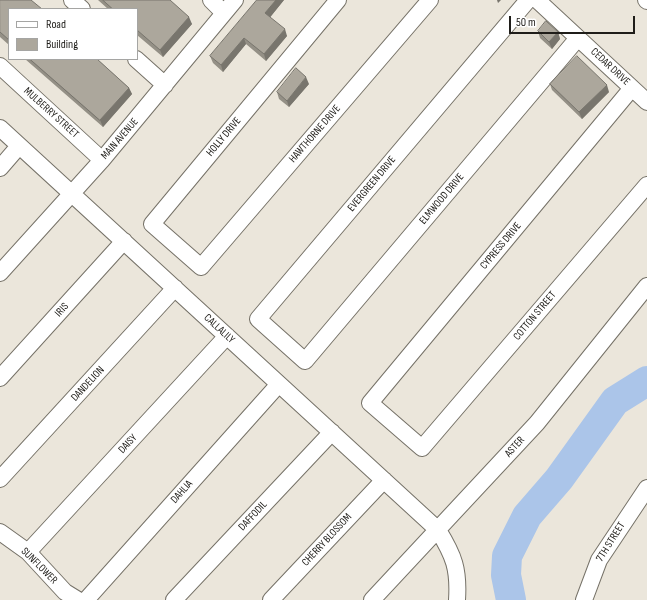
<!DOCTYPE html>
<style>
body{margin:0}
#map{position:relative;width:647px;height:600px;overflow:hidden;background:#ebe6db;font-family:"Sofia Sans Condensed",sans-serif}
canvas{display:block}
.legend{position:absolute;left:8px;top:8px;width:130px;height:52px;box-sizing:border-box;background:#fff;border:1px solid #a5a5a3;margin:0;padding:5px 7px;list-style:none;font-size:12px;color:#1f1d19}
.legend li{display:flex;align-items:center;gap:8px;height:20px}
.legend b{width:20px;border:1px solid #a5a5a3}
.scale{position:absolute;left:509px;top:16px;width:126px;height:18px;box-sizing:border-box;border:2px solid #1f1d19;border-top:0;padding-left:5px;font-size:12px;line-height:14px;white-space:nowrap;color:#1f1d19;-webkit-text-stroke:3px #fff;paint-order:stroke}
</style>
<div id="map">
<canvas width="647" height="600"></canvas>
<ul class="legend">
<li><b style="height:5px;background:#fff"></b>Road</li>
<li><b style="height:11px;background:#aca79c"></b>Building</li>
</ul>
<div class="scale">50 m</div>
</div>
<script>
const g = document.querySelector('canvas').getContext('2d');
g.lineJoin = 'round';
function stroke(path, color, width, dash) {
  g.strokeStyle = color;
  g.lineWidth = width;
  g.lineCap = dash ? 'butt' : 'round';
  g.setLineDash(dash || []);
  g.stroke(path);
}
function fillPath(path, color) {
  g.fillStyle = color;
  g.fill(path, 'evenodd');
}
function label(font, color, halo, rows, align = 'center') {
  g.font = font + ' "Sofia Sans Condensed",sans-serif';
  g.lineWidth = 3.5;
  g.setLineDash([]);
  g.textBaseline = 'middle';
  g.strokeStyle = halo;
  g.fillStyle = color;
  for (const [text, x, y, turn = 0] of rows) {
    g.save();
    g.translate(x, y);
    g.rotate((+turn || 0) * Math.PI / 180);
    g.textAlign = isNaN(turn) ? turn : align;
    if (halo) g.strokeText(text, 0, 0);
    g.fillText(text, 0, 0);
    g.restore();
  }
}
stroke(new Path2D(`
 M511,600L506,575L507,556L527,516L559,479L615,401L647,381`), '#abc5e9', 30);
const minor = new Path2D(`
 M72,0L82,9
 M211,0L224,13
 M338,0L152,224L201,267L430,0
 M528,0L258,319L305,361L578,38
 M537,0L647,102
 M646,0L647,1
 M136,59L165,85
 M0,66L102,160
 M632,88L370,403L422,448L647,185
 M0,128L438,530C454,556 459,569 457,600
 M0,168L19,146
 M0,273L102,160L235,0
 M0,378L124,241
 M0,479L175,288
 M0,532L28,552L65,592L78,600
 M28,552L227,336
 M86,600L279,384
 M174,600L332,432
 M271,600L384,480
 M372,600L537,423L647,286
 M584,600L599,560L647,488`);
stroke(minor, '#757167', 18);
stroke(minor, '#fff', 16);
fillPath(new Path2D(`
 M0,0L9,9V45L0,37Z
 M98,0H170L192,24L163,57L137,35V9H108Z
 M257,0H284L270,17L287,36L266,61L246,44L223,72L213,63L210,56Z
 M538,31L558,32L560,39L552,49L540,38Z
 M25,59H97L129,88L132,94L103,127Z
 M309,84L289,107L279,99L277,92Z
 M550,84L609,92L582,119L552,90Z`), '#949086');
fillPath(new Path2D(`
 M276,0H284L268,20L265,13Z
 M497,0H501L498,3Z
 M189,17L192,24L163,57L160,50Z
 M285,29L287,36L266,61L264,54Z
 M558,32L560,39L552,49L549,42Z
 M244,38L246,44L223,72L221,65Z
 M306,77L309,84L289,107L287,101Z
 M607,85L609,92L582,119L579,112Z
 M129,88L132,94L103,127L100,120Z`), '#78756d');
const building = new Path2D(`
 M0,0H31L42,9H9V40L0,32Z
 M103,0H170L189,17L160,50L137,30V9H113Z
 M257,0H276L265,13L285,29L264,54L244,38L221,65L210,56Z
 M546,21L558,32L549,42L538,31Z
 M577,56L607,85L579,112L550,84Z
 M30,59H97L129,88L100,120Z
 M296,68L306,77L287,101L277,92Z`);
fillPath(building, '#aca79c');
stroke(building, '#78756d', 1);
label('11px', '#1f1d19', '#fff', [
 ["CEDAR DRIVE",610,67,43],
 ["MULBERRY STREET",51,113,42],
 ["HAWTHORNE DRIVE",315,134,-49],
 ["HOLLY DRIVE",224,137,-50],
 ["MAIN AVENUE",120,139,-49],
 ["EVERGREEN DRIVE",372,184,-50],
 ["ELMWOOD DRIVE",442,199,-50],
 ["CYPRESS DRIVE",501,246,-50],
 ["IRIS",62,310,-48],
 ["COTTON STREET",535,316,-50],
 ["CALLALILY",219,329,43],
 ["DANDELION",88,384,-47],
 ["DAISY",128,444,-47],
 ["ASTER",515,447,-48],
 ["DAHLIA",182,492,-48],
 ["DAFFODIL",253,516,-47],
 ["CHERRY BLOSSOM",327,540,-47],
 ["7TH STREET",611,542,-58],
 ["SUNFLOWER",39,566,45]
]);
</script>
